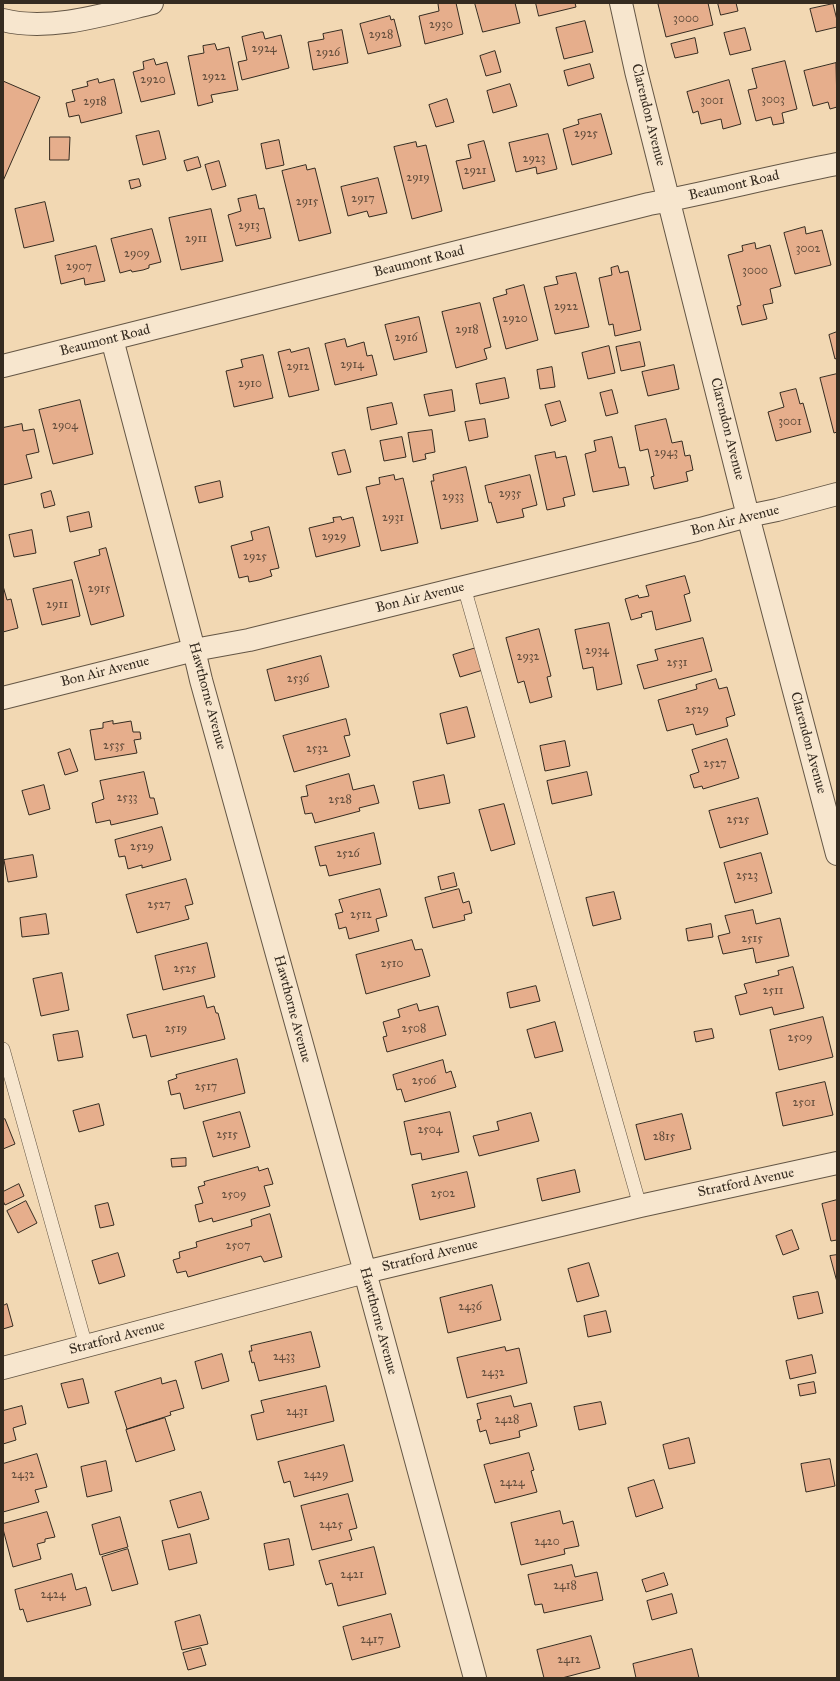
<!DOCTYPE html>
<style>
body{margin:0}
#map{position:relative;width:840px;height:1681px;overflow:hidden;background:#f2d8b3;font-family:"IM FELL Great Primer",serif}
canvas{display:block}
.frame{position:absolute;inset:0;border:4px solid #352b20;pointer-events:none}
</style>
<div id="map">
<canvas width="840" height="1681"></canvas>
<div class="frame"></div>
</div>
<script>
const g = document.querySelector('canvas').getContext('2d');
g.lineJoin = 'round';
function fillPath(path, color) {
  g.fillStyle = color;
  g.fill(path, 'evenodd');
}
function stroke(path, color, width, dash) {
  g.strokeStyle = color;
  g.lineWidth = width;
  g.lineCap = dash ? 'butt' : 'round';
  g.setLineDash(dash || []);
  g.stroke(path);
}
function label(font, color, halo, rows, align = 'center') {
  g.font = font + ' "IM FELL Great Primer",serif';
  g.lineWidth = 3;
  g.setLineDash([]);
  g.textBaseline = 'middle';
  g.strokeStyle = halo;
  g.fillStyle = color;
  for (const [text, x, y, turn = 0] of rows) {
    g.save();
    g.translate(x, y);
    g.rotate((+turn || 0) * Math.PI / 180);
    g.textAlign = isNaN(turn) ? turn : align;
    if (halo) g.strokeText(text, 0, 0);
    g.fillText(text, 0, 0);
    g.restore();
  }
}
const building = new Path2D(`
 M443,3H456L463,34L425,44L419,16L439,11L438,4Z
 M475,3H515L520,23L483,32Z
 M536,3H575L576,7L539,16Z
 M663,3H708L713,25L666,37L658,4Z
 M718,3H736L738,11L721,15Z
 M833,4L837,20V27L816,32L810,9Z
 M390,16L391,20L394,19L401,46L368,54L360,24Z
 M585,21L593,52L564,59L556,28Z
 M745,28L751,50L730,55L724,33Z
 M342,30L348,63L313,70L308,42L324,39L323,34Z
 M261,32H263L265,39L281,35L289,68L242,80L238,62L247,60L242,37Z
 M695,38L698,53L675,58L671,44Z
 M215,44L217,50L229,47L238,90L211,95L213,102L198,106L188,56L204,53L203,46Z
 M495,51L501,72L486,76L480,56Z
 M154,59L156,65L167,62L175,94L141,102L133,72L144,69L143,62Z
 M785,61L797,109L782,113L784,123L773,125L771,117L756,121L748,90L757,88L752,69Z
 M836,63L837,107L830,109L828,102L813,106L804,71Z
 M590,64L594,78L568,86L564,71Z
 M98,79L99,83L114,79L122,113L81,123L79,115L69,117L66,103L75,101L72,90L88,86L87,82Z
 M729,80L741,124L723,129L721,119L701,124L698,111L693,113L687,92Z
 M3,81L40,97L3,181Z
 M510,84L517,106L493,113L487,91Z
 M447,99L454,122L436,127L429,105Z
 M601,114L612,154L572,165L563,129L579,124L578,120Z
 M159,131L166,159L143,165L136,136Z
 M548,134L557,169L537,174L536,167L516,172L509,143Z
 M50,137H70L69,160H50Z
 M279,140L284,165L266,169L261,144Z
 M484,141L495,181L463,189L456,161L471,158L468,145Z
 M416,142L417,147L426,145L442,211L412,219L394,147Z
 M198,157L201,167L187,171L184,161Z
 M219,161L226,186L212,190L205,165Z
 M306,165L307,170L315,168L331,233L299,241L282,171Z
 M378,178L387,213L369,217L367,211L348,216L341,187Z
 M139,179L141,186L131,189L129,181Z
 M256,195L259,209L264,208L271,238L236,246L228,215L241,211L238,199Z
 M45,202L54,241L24,248L15,209Z
 M211,209L223,261L181,270L169,218Z
 M805,227L806,234L822,230L831,265L795,274L784,233Z
 M152,229L161,262L149,265V268L143,270L132,272L131,270L120,273L111,239Z
 M755,243L756,249L770,245L781,286L770,289L773,303L763,305L767,319L742,325L737,306L741,305L728,255L743,251L742,246Z
 M96,246L105,281L85,285L84,278L61,284L55,256Z
 M618,266L620,273L628,271L641,330L615,336L613,324L609,325L599,278L612,275L611,268Z
 M576,273L589,327L555,334L544,287L558,284L556,277Z
 M524,285L538,340L506,349L493,298L507,294L506,290Z
 M480,303L491,347L484,349L487,359L456,368L442,312Z
 M419,317L427,352L394,360L385,325Z
 M837,332V358L835,359L829,335Z
 M345,339L347,347L364,342L367,356L372,355L377,375L335,385L325,344Z
 M640,342L645,366L621,371L616,347Z
 M609,346L615,373L588,379L582,353Z
 M309,348L319,390L289,397L278,352L290,349L291,352Z
 M263,355L273,398L234,407L226,371L243,367L241,360Z
 M674,365L679,389L648,396L642,372Z
 M552,367L555,387L540,389L537,370Z
 M837,374V432L834,433L820,378Z
 M505,378L509,398L480,404L476,384Z
 M796,389L800,404L803,403L811,432L776,441L768,412L784,407L780,393Z
 M452,390L455,411L429,416L424,395Z
 M612,390L618,413L606,416L600,393Z
 M80,400L93,454L53,464L39,410Z
 M560,401L566,421L551,426L545,405Z
 M392,403L397,424L371,430L367,408Z
 M485,419L488,437L469,441L465,422Z
 M666,419L672,443L682,441L685,456L690,455L693,470L686,472L688,481L654,489L651,477L654,476L648,449L640,451L635,426Z
 M22,424L23,431L34,429L39,452L26,455L32,478L3,485V428Z
 M432,430L435,452L425,454L426,459L413,462L408,433Z
 M402,437L406,457L384,461L380,441Z
 M612,437L619,468L625,467L629,485L593,492L585,454L596,451L594,441Z
 M345,450L351,472L338,475L332,453Z
 M555,452L556,458L566,456L575,495L563,498L565,506L547,510L535,456Z
 M466,467L478,521L441,529L431,481H434L433,475Z
 M394,475L395,480L403,478L418,543L381,551L366,487L380,484L379,478Z
 M530,475L537,505L522,509L524,517L497,523L491,502L489,503L485,486Z
 M220,481L223,497L199,503L195,487Z
 M51,491L55,505L44,508L41,494Z
 M89,512L92,527L70,532L67,517Z
 M341,517L342,520L353,517L360,546L316,557L309,528L334,522L333,518Z
 M269,527L279,568L270,570L272,576L259,580L249,582L248,576L239,578L231,546L253,540L251,532Z
 M32,530L36,553L14,557L9,535Z
 M106,548L124,616L91,625L74,562L100,555L99,550Z
 M685,576L690,593L684,595L691,621L656,630L652,611L641,614L642,617L631,620L625,599L638,595L639,598L649,596L646,586Z
 M72,580L80,616L42,625L33,589Z
 M3,586L7,600L11,599L18,628L3,632Z
 M609,623L622,684L597,690L593,667L583,669L575,630Z
 M539,629L551,676L547,677L552,697L530,703L524,681L518,683L506,638Z
 M703,638L712,671L644,689L637,665L658,660L655,650Z
 M476,648L483,670L460,677L453,655Z
 M321,656L329,687L275,701L267,670Z
 M716,679L719,689L727,687L735,715L726,718L728,726L696,735L693,724L667,731L658,700L697,689L696,685Z
 M467,707L475,737L447,744L440,714Z
 M346,719L350,735L344,736L350,756L294,772L283,736Z
 M113,721V724L131,721L133,732H140L141,739L134,740L137,753L95,760L90,730L103,728V723Z
 M727,739L739,778L703,789L702,786L694,788L690,775L699,772L692,750Z
 M565,741L570,766L545,771L540,746Z
 M70,749L78,771L65,775L58,753Z
 M144,772L150,798H154L158,814L111,825L110,820L96,823L92,803L104,799L100,781Z
 M587,772L592,795L552,804L547,781Z
 M349,774L353,790L374,785L379,803L359,808L360,811L315,823L312,813L305,814L301,797L308,796L306,786Z
 M444,775L450,803L419,809L413,782Z
 M44,785L50,809L29,815L22,791Z
 M758,798L768,834L720,848L709,811Z
 M504,804L515,844L491,851L479,810Z
 M162,827L171,860L142,868V865L128,869L125,856L119,857L115,840Z
 M374,833L381,864L329,876L326,865L320,866L315,847Z
 M761,853L772,893L735,903L724,863Z
 M33,855L37,877L8,882L4,860Z
 M454,873L457,886L441,890L438,877Z
 M186,879L193,904L185,906L189,919L137,933L126,895Z
 M380,889L387,916L376,919L379,931L349,939L346,927L339,929L336,916L335,914L343,912L339,900Z
 M459,889L463,903L469,901L472,913L464,915L465,920L433,928L425,898Z
 M614,892L621,919L593,926L586,898Z
 M753,910L756,924L780,918L789,956L756,963L753,948L723,954L718,936L730,933L725,916Z
 M46,914L49,934L22,937L20,918Z
 M711,924L713,937L688,941L686,929Z
 M412,940L415,950L422,949L430,976L366,994L356,955Z
 M207,943L215,977L163,990L155,956Z
 M793,967L804,1008L774,1015L772,1007L740,1015L735,996L747,993L744,984L779,975L778,971Z
 M62,973L69,1010L41,1016L33,979Z
 M536,986L540,1001L510,1008L507,993Z
 M204,996L207,1008L214,1006L216,1013H218L225,1039L151,1057L146,1035L133,1038L127,1015Z
 M417,1004L419,1011L438,1006L446,1035L387,1052L383,1037L387,1036L383,1022L400,1017L398,1010Z
 M823,1017L833,1057L779,1070L770,1030Z
 M555,1022L563,1051L535,1058L527,1030Z
 M712,1029L714,1038L696,1042L694,1032Z
 M78,1031L83,1057L58,1061L53,1035Z
 M237,1059L245,1093L184,1109L180,1093L171,1095L168,1081L177,1078L176,1075Z
 M443,1060L446,1073L451,1071L456,1087L405,1102L401,1089L397,1090L393,1075Z
 M825,1082L833,1115L783,1126L776,1093Z
 M99,1104L104,1125L79,1132L73,1111Z
 M240,1112L250,1147L213,1157L203,1122Z
 M450,1112L459,1152L422,1160L421,1153L411,1155L404,1122Z
 M531,1113L539,1141L479,1156L473,1136L499,1130L497,1122Z
 M682,1114L691,1149L645,1160L636,1125Z
 M5,1119L15,1144L3,1149V1120Z
 M186,1158V1166L172,1167L171,1159Z
 M258,1167L259,1171L268,1168L273,1184L264,1186L270,1206L213,1222L212,1218L199,1222L195,1205L203,1203L198,1187L205,1185L204,1182Z
 M575,1170L580,1192L542,1201L537,1179Z
 M467,1172L475,1207L420,1220L412,1185Z
 M19,1184L24,1196L5,1205L3,1201V1192Z
 M837,1200V1240L831,1241L822,1204Z
 M26,1201L37,1223L18,1233L7,1211Z
 M108,1203L114,1225L100,1228L95,1206Z
 M270,1214L282,1257L264,1262L261,1256L188,1277L186,1271L177,1273L173,1260L180,1258L179,1252L197,1247L196,1242L252,1226L251,1220Z
 M792,1230L799,1249L783,1255L776,1236Z
 M118,1253L125,1276L99,1284L92,1261Z
 M837,1255V1282L830,1256Z
 M589,1263L599,1296L577,1302L568,1269Z
 M492,1285L501,1320L448,1333L440,1298Z
 M818,1292L823,1313L798,1319L793,1297Z
 M7,1304L13,1326L3,1329V1306Z
 M606,1311L611,1332L588,1337L584,1316Z
 M311,1332L320,1367L259,1381L254,1362L252,1363L249,1351H252L251,1346Z
 M505,1347L506,1351L519,1348L527,1383L467,1398L457,1358Z
 M222,1354L229,1381L202,1389L195,1362Z
 M812,1355L816,1373L790,1379L786,1361Z
 M161,1378L162,1384L176,1380L184,1408L170,1412L171,1415L127,1429L115,1392Z
 M83,1379L89,1403L68,1408L61,1384Z
 M814,1382L816,1393L800,1396L798,1385Z
 M326,1386L334,1421L257,1440L251,1415L264,1412L261,1401Z
 M511,1396L514,1407L531,1403L537,1426L519,1431L520,1437L490,1444L486,1430L480,1432L477,1420L481,1419L477,1404Z
 M601,1402L606,1424L579,1430L574,1407Z
 M22,1406L26,1424L13,1428L16,1440L3,1444V1411Z
 M165,1418L175,1450L136,1462L126,1430Z
 M689,1438L695,1463L669,1469L663,1445Z
 M344,1445L353,1481L294,1497L290,1481L284,1483L278,1462Z
 M529,1453L534,1470L531,1471L537,1492L495,1503L484,1465Z
 M37,1454L47,1487L35,1490L39,1502L3,1512V1464Z
 M830,1459L835,1486L806,1492L801,1464Z
 M106,1461L112,1491L87,1497L81,1467Z
 M654,1480L663,1508L636,1517L628,1488Z
 M201,1492L209,1519L178,1528L170,1501Z
 M348,1494L357,1528L349,1530L352,1540L312,1550L301,1506Z
 M560,1511L563,1524L573,1521L579,1546L564,1549L565,1554L521,1565L511,1523Z
 M47,1512L55,1537L45,1539V1542L37,1544L41,1559L13,1567L3,1529V1524Z
 M120,1517L128,1547L100,1555L92,1525Z
 M190,1534L197,1563L169,1570L162,1541Z
 M289,1539L294,1565L269,1570L264,1544Z
 M374,1547L386,1594L338,1606L332,1583L326,1585L319,1561Z
 M128,1549L138,1584L112,1591L102,1557Z
 M572,1565L575,1577L597,1572L603,1600L544,1613L542,1604L535,1605L528,1575Z
 M664,1573L668,1585L646,1592L642,1580Z
 M72,1574L76,1590L86,1587L91,1605L27,1622L23,1609L20,1610L15,1590Z
 M672,1594L677,1613L652,1620L647,1601Z
 M391,1614L400,1647L352,1660L343,1627Z
 M200,1615L208,1644L182,1650L175,1622Z
 M591,1636L600,1668L562,1678H544L537,1650Z
 M201,1648L206,1665L188,1670L183,1653Z
 M692,1649L699,1678H636L633,1664Z`);
fillPath(building, '#e6ae8c');
stroke(building, '#352b20', 1);
const service = new Path2D(`
 M464,587L640,1206
 M3,1049L86,1346`);
const minor = new Path2D(`
 M621,3L636,71L748,516L837,854
 M3,20C49,32 107,14 152,3
 M112,339L194,650L201,680L365,1272L475,1678
 M3,366L649,204C712,192 774,176 837,164
 M3,698L194,650L249,640L700,529L748,516L777,510L837,494
 M3,1368L365,1272L640,1206L837,1163`);
stroke(service, '#645645', 14);
stroke(minor, '#645645', 24);
stroke(service, '#f7e6ce', 13);
stroke(minor, '#f7e6ce', 22);
label('12px', '#614c3b', null, [
 ["3000",686,19],
 ["2930",441,25],
 ["2928",381,35],
 ["2924",264,49],
 ["2926",328,53],
 ["2922",214,77],
 ["2920",153,80],
 ["3003",773,100],
 ["3001",712,101],
 ["2918",95,102],
 ["2925",586,134],
 ["2923",534,159],
 ["2921",475,171],
 ["2919",418,178],
 ["2917",363,199],
 ["2915",307,202],
 ["2913",249,226],
 ["2911",196,239],
 ["3002",808,249],
 ["2909",137,254],
 ["2907",79,267],
 ["3000",755,271],
 ["2922",566,307],
 ["2920",515,319],
 ["2918",467,330],
 ["2916",406,338],
 ["2914",352,365],
 ["2912",298,367],
 ["2910",250,384],
 ["3001",790,422],
 ["2904",65,426],
 ["2943",666,453],
 ["2935",510,494],
 ["2933",453,497],
 ["2931",393,518],
 ["2929",334,537],
 ["2925",255,557],
 ["2915",99,589],
 ["2911",57,605],
 ["2934",597,651],
 ["2932",528,657],
 ["2531",677,663],
 ["2536",298,679],
 ["2529",697,710],
 ["2535",114,746],
 ["2532",317,749],
 ["2527",715,764],
 ["2533",127,798],
 ["2528",340,800],
 ["2525",738,820],
 ["2529",142,847],
 ["2526",348,854],
 ["2523",747,876],
 ["2527",159,905],
 ["2512",361,915],
 ["2515",752,939],
 ["2510",392,964],
 ["2525",185,969],
 ["2511",773,991],
 ["2519",176,1029],
 ["2508",414,1029],
 ["2509",800,1038],
 ["2506",424,1081],
 ["2517",206,1087],
 ["2501",804,1103],
 ["2504",430,1130],
 ["2515",227,1135],
 ["2815",664,1137],
 ["2502",443,1194],
 ["2509",234,1195],
 ["2507",238,1246],
 ["2436",470,1307],
 ["2433",284,1357],
 ["2432",493,1373],
 ["2431",297,1412],
 ["2428",507,1420],
 ["2432",23,1475],
 ["2429",316,1475],
 ["2424",512,1483],
 ["2425",331,1525],
 ["2420",547,1542],
 ["2421",352,1575],
 ["2418",565,1586],
 ["2424",53,1595],
 ["2417",372,1640],
 ["2412",569,1660]
]);
label('14px', '#352b20', '#f7e6ce', [
 ["Clarendon Avenue",648,115,76],
 ["Beaumont Road",734,186,-13],
 ["Beaumont Road",419,262,-14],
 ["Beaumont Road",105,341,-14],
 ["Clarendon Avenue",727,429,76],
 ["Bon Air Avenue",735,521,-14],
 ["Bon Air Avenue",420,598,-14],
 ["Bon Air Avenue",105,672,-14],
 ["Hawthorne Avenue",207,696,75],
 ["Clarendon Avenue",808,743,75],
 ["Hawthorne Avenue",292,1009,75],
 ["Stratford Avenue",746,1183,-12],
 ["Stratford Avenue",430,1256,-14],
 ["Hawthorne Avenue",378,1321,75],
 ["Stratford Avenue",117,1338,-15]
]);
</script>
